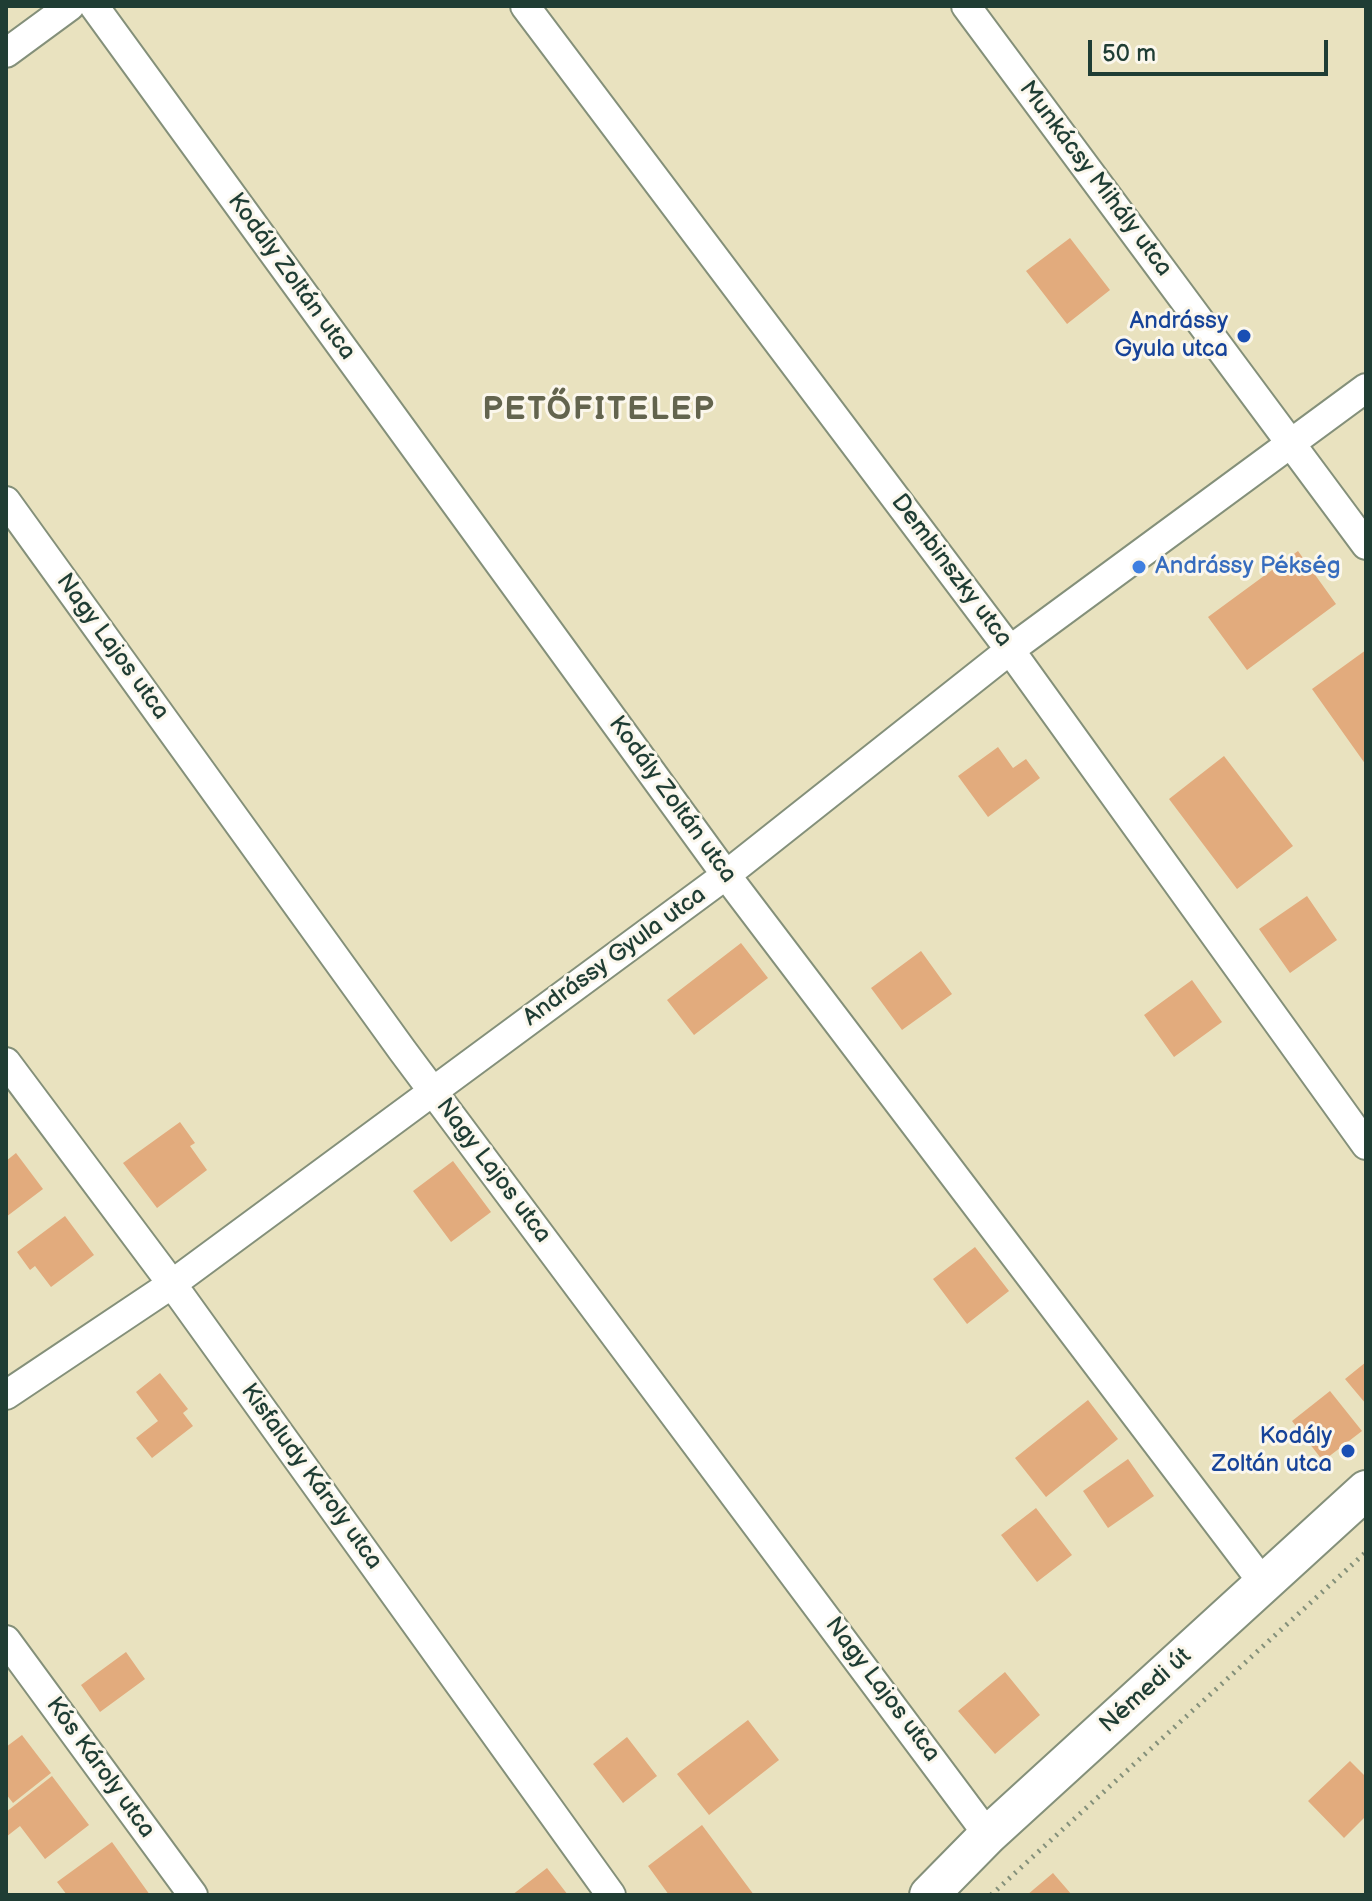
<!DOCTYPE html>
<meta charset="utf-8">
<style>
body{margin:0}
#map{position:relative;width:1372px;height:1901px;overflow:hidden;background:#e9e2bf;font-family:"Balsamiq Sans",sans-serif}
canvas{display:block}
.frame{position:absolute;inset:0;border:8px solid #1f3d34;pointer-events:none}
.scale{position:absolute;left:1088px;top:40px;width:240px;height:36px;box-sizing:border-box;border:4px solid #1f3d34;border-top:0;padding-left:10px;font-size:24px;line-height:28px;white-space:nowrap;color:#1f3d34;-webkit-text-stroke:6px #fbf7ec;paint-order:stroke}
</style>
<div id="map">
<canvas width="1372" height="1901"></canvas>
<div class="frame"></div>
<div class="scale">50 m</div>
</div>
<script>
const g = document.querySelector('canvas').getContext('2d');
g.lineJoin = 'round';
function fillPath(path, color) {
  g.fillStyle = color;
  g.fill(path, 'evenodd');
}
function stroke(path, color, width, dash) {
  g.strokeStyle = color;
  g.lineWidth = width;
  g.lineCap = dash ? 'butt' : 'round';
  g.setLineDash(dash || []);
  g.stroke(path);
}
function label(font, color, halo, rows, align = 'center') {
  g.font = font + ' "Balsamiq Sans",sans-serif';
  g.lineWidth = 6;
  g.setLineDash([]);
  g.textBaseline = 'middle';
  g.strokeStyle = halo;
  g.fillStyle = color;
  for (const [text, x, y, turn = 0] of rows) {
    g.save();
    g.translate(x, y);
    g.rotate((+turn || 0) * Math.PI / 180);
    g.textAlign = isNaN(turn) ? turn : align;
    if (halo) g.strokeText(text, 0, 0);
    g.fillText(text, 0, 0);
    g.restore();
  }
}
fillPath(new Path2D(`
 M1070,238L1110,290L1067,324L1026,271Z
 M1298,551L1336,604L1247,670L1208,617Z
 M1366,650V765L1312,689Z
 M998,747L1013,768L1026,759L1040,778L988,817L958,776Z
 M1224,756L1293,846L1237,889L1169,799Z
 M1307,896L1337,940L1290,973L1259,929Z
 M741,943L768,978L694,1035L667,1000Z
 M921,951L952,994L902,1030L871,988Z
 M1192,980L1222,1022L1174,1057L1144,1015Z
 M180,1122L195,1143L190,1146L207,1170L157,1208L123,1163Z
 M16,1153L43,1189L6,1217V1161Z
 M453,1161L491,1212L451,1242L413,1191Z
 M65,1216L94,1255L51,1287L35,1266L30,1270L17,1252Z
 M975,1247L1009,1291L967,1324L933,1279Z
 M1366,1362V1404L1345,1379Z
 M160,1373L188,1409L183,1413L193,1426L152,1458L136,1438L158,1421L136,1392Z
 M1330,1391L1362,1431L1323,1461L1292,1421Z
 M1088,1400L1118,1439L1046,1497L1015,1458Z
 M1128,1459L1154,1496L1108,1528L1083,1491Z
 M1036,1508L1072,1555L1037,1582L1001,1535Z
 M126,1652L145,1679L100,1712L81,1685Z
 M1005,1672L1040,1715L995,1754L958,1711Z
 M748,1720L779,1760L709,1815L677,1774Z
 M22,1735L51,1773L13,1803L6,1794V1747Z
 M627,1737L657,1776L623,1803L593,1764Z
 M1350,1761L1366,1777V1816L1344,1838L1308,1801Z
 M52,1776L89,1825L45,1859L20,1826L6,1837V1812Z
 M702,1825L754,1895H669L648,1866Z
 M112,1842L150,1895H67L57,1882Z
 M547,1868L568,1895H512Z
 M1053,1873L1072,1895H1027Z`), '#e2ab7d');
const minor = new Path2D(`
 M94,6L726,875L1264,1584
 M525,6L1010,650L1366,1145
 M966,6L1366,545
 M6,53L70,6
 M6,501L402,1050L988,1835
 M6,1062L172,1284L611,1895
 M6,1395L172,1284L726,875L1010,650L1366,388
 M6,1640L193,1895`);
const secondary = new Path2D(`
 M929,1895L988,1835L1366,1490`);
stroke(minor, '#84907a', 32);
stroke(secondary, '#84907a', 42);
stroke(new Path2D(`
 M991,1895L1366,1552`), '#84907a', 5, [2, 6]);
stroke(minor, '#fff', 28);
stroke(secondary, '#fff', 38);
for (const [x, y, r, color] of [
 [1244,336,8,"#1a4fb4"],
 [1139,567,8,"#3f7fe0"],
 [1348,1451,8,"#1a4fb4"]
]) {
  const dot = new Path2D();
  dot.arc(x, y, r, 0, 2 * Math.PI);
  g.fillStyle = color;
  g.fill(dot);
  stroke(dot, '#fbf7ec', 3);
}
label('24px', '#1f3d34', '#fbf7ec', [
 ["Munkácsy Mihály utca",1095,179,53],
 ["Kodály Zoltán utca",291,277,54],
 ["Dembinszky utca",951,571,53],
 ["Nagy Lajos utca",112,647,54],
 ["Kodály Zoltán utca",672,800,54],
 ["Andrássy Gyula utca",615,957,-36],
 ["Nagy Lajos utca",493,1171,53],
 ["Kisfaludy Károly utca",311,1477,54],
 ["Nagy Lajos utca",882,1690,53],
 ["Némedi út",1146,1691,-42],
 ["Kós Károly utca",100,1768,54]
]);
label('24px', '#164399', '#fbf7ec', [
 ["Andrássy",1228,322],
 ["Gyula utca",1228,350],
 ["Kodály",1332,1437],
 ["Zoltán utca",1332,1465]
], 'right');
label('24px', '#366cbe', '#fbf7ec', [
 ["Andrássy Pékség",1155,567]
], 'left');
g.letterSpacing = '2px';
label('bold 32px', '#63644e', '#fbf7ec', [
 ["PETŐFITELEP",599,411]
]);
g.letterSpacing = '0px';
</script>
